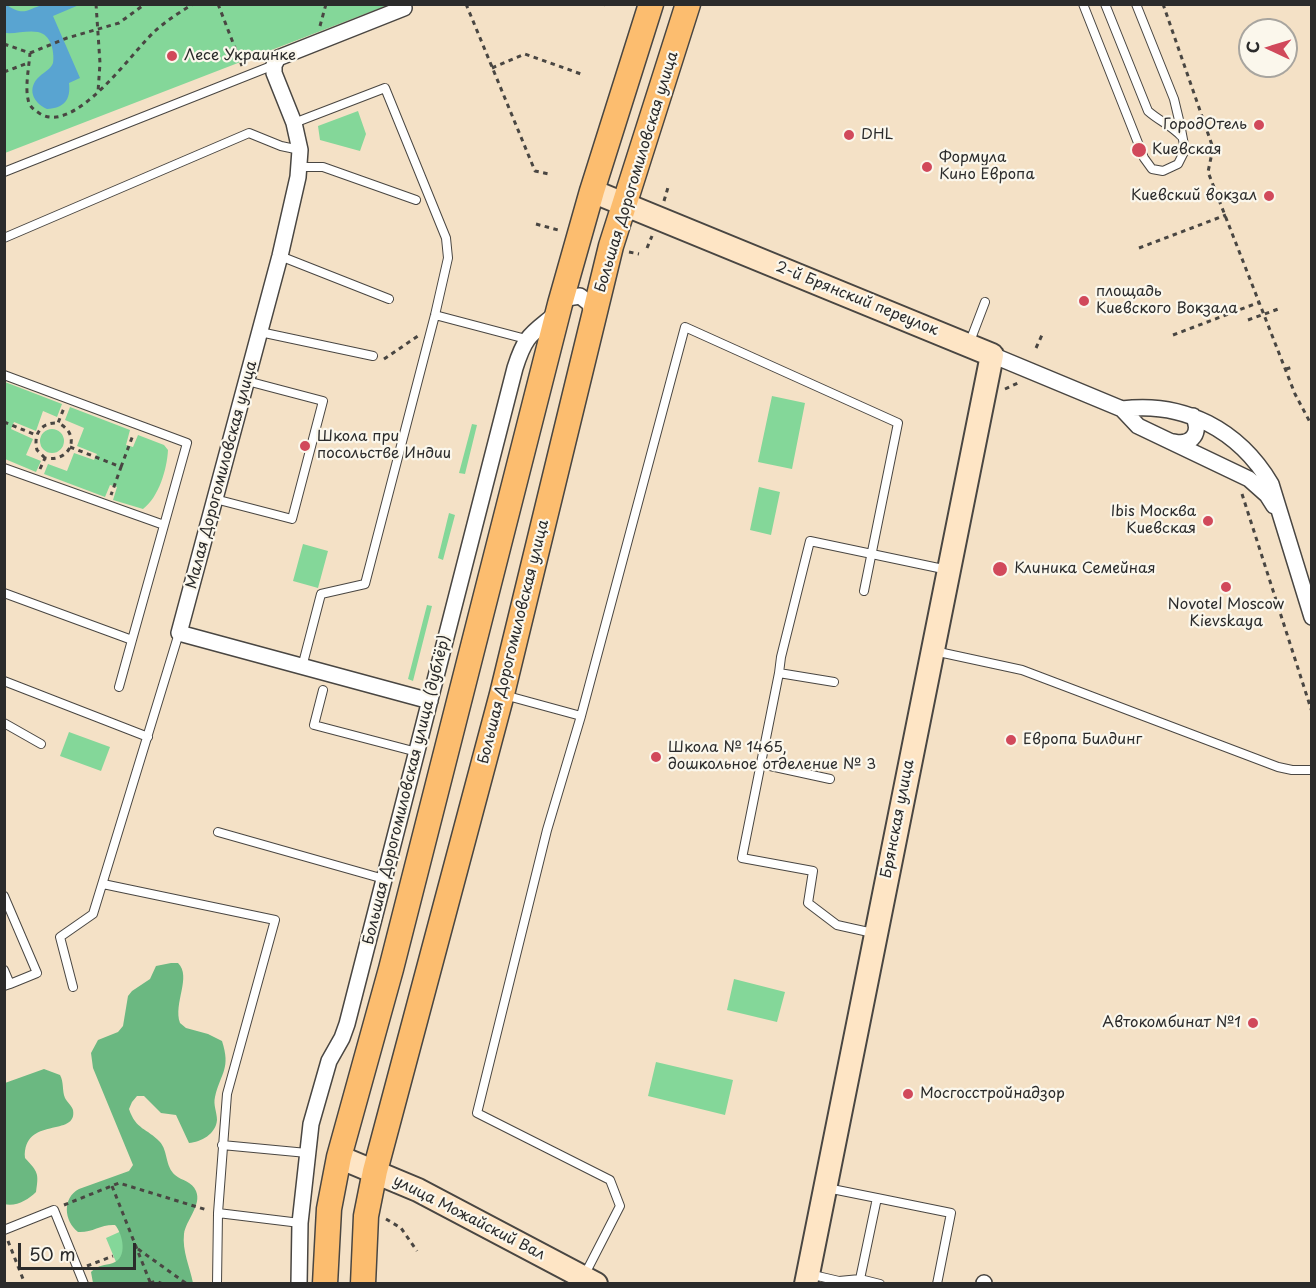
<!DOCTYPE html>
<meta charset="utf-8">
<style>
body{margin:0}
#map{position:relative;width:1316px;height:1288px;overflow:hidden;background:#f4e1c6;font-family:"Playpen Sans",sans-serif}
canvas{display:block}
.frame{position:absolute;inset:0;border:6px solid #2b2b2b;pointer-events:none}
.north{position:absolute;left:1238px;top:18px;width:60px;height:60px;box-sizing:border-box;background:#fbf7ec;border:2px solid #a8a59f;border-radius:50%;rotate:274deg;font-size:16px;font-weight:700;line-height:24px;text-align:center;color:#2b2b2b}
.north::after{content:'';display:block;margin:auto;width:21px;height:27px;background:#d1495b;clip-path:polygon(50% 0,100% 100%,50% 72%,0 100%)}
.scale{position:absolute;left:18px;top:1243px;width:118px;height:27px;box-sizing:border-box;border:3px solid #2b2b2b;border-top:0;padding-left:8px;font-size:18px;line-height:21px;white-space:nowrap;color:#2b2b2b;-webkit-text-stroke:4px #fbf7ec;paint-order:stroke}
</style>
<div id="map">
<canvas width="1316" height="1288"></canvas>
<div class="frame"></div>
<div class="north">С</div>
<div class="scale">50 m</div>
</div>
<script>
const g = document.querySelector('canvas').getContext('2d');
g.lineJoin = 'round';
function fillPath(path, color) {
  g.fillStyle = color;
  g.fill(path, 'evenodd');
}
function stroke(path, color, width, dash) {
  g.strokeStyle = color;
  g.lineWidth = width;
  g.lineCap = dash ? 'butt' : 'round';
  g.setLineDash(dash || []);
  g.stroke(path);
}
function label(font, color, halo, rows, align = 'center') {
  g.font = font + ' "Playpen Sans",sans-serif';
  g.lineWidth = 4.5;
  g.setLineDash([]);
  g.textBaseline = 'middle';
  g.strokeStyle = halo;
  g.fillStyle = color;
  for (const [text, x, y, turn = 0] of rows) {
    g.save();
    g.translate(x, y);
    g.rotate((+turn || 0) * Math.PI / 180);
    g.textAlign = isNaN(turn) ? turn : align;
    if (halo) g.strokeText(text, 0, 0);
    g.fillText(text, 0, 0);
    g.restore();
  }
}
fillPath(new Path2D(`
 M5,5H388L5,153Z
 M358,111L366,134L360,151L320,140L318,126Z
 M5,382L62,404L57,417L43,411L36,431L14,422L11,429L33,439L26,455L41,461L36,472L5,459Z
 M772,396L805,403L792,469L758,462Z
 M70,407L130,430L126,445L133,447L138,435L164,445L168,450C167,469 159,497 143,509L113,500L117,487L110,485L105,497L44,474L48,464L67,471L74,453L94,460L97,454L77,446L84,428L65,420Z
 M472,424L477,425L465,474L459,473Z
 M40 441a12 12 0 1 1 24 0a12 12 0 1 1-24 0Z
 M759,487L780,492L771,535L750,530Z
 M449,513L455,515L443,560L438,558Z
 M303,544L328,551L318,588L293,581Z
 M427,605L432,606L413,681L408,679Z
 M69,732L110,747L101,771L60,756Z
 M734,979L785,992L777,1022L727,1010Z
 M656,1062L733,1080L725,1115L648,1096Z
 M126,1229L121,1274L106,1238Z`), '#84d799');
fillPath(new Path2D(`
 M171,963H178C192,977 173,1003 180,1023L186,1028L208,1034L222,1041C231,1069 221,1072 215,1097C213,1105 217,1112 217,1120C216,1134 201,1142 189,1143L176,1115L161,1113L144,1096H137L132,1102L129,1109C136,1130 147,1128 160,1142C168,1151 165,1166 175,1175C182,1181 192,1181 196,1191C202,1205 186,1220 184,1234C182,1251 190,1267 193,1283H93L91,1272C99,1264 104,1266 113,1263C128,1258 123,1234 115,1225C101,1224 92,1233 78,1232C64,1221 62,1198 79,1189L129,1171L133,1165L93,1068L91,1053L98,1040L118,1032L123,1026L128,996L132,991L150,979L156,966Z
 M44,1069L60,1075C64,1082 62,1091 65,1098C67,1102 72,1106 73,1110C78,1138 23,1115 25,1158C38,1172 39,1173 36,1192C28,1200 16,1207 4,1204L5,1083Z`), '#6bb881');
fillPath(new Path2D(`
 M5,4C25,17 25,10 45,4C54,2 69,4 79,5L53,16L80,78L69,83C71,100 64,108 47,109C33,103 26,88 40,76C44,72 51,69 53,63C54,57 53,49 51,44C48,37 45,34 38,32C27,30 16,34 5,33Z`), '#59a4d1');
const lane = new Path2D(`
 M1083,4L1144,158L1152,169L1163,171L1178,164L1185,150L1180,124L1174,99L1136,4
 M1105,4L1148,111C1159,121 1171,125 1181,136
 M294,123L385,88L446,238L448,258L435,315L365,584L321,594L302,667
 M300,167H323L416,200
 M4,172L274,65
 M4,238L249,133L281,146L300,150
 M280,256L389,299
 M435,315L526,339
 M260,332L373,356
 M969,344L985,302
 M4,375L187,443L132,640L4,593
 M4,468L164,525
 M215,499L292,519L323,401L247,381
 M934,651L1022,670L1278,767L1292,770H1312
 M779,673L742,858L813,871L808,903L837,925L873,933
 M4,681L148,737
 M834,682L779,673L781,657L810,541L948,570
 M119,687L132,640
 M323,690L314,725L417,752
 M504,695L581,716
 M4,723L41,744
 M761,764L830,779
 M218,832L384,879
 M103,884L275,920L227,1094L218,1213
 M4,896L37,973L10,984
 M4,970L10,984L4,986
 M73,987L60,937L93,914L179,633
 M222,1145L307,1153
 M827,1188L877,1198
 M4,1230L54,1210L84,1284
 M809,1274L839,1281L860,1279L880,1284
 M584,1276L620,1206L610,1180L477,1113L547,830L581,716L685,327L898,423L864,591
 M860,1279L877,1198L951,1213L937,1284
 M217,1284L218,1213L300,1223`);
const street = new Path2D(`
 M403,4L404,8L278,58L274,65V73L294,123L300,150L298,177L280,256L179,633L430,701
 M560,304L567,298L580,296L590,304L592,315
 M992,355L1122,409C1184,401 1239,430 1271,484L1312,617
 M1122,409L1138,426L1249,479L1267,495L1274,506
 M1174,442C1192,446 1202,432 1193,416
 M299,1284L300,1223L311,1124L329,1061L342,1038L347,1024L515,368C526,333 532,334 558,312
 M984,1284V1283`);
const secondary = new Path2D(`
 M592,191L992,355L806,1284
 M339,1157L418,1190L596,1284`);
const primary = new Path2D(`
 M325,1284L329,1209L339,1157L391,969L560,304L592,191L651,4
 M363,1284L366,1216L375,1171L502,694L611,246L688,4`);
stroke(lane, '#494642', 10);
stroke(street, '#494642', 18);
stroke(secondary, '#494642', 26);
stroke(primary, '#494642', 27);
stroke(new Path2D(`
 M96,4L100,63L98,92
 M218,4L242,66
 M466,4L535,171L549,174
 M603,4L605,5
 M1163,4L1213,148L1208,172L1295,394L1312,426
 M320,26L326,4
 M4,44L30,53C29,67 25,86 28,99C29,106 33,109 39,113C74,137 132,52 155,31C166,21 180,12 193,4
 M30,53L67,38L119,23L145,4
 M492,68L525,54L581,74
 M4,72L28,63
 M664,201L669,184
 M536,224L558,230
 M647,248L652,236
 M1139,248L1226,215
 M629,252L639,254
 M1248,320L1281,308
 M1173,335L1260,302
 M1036,348L1042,335
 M384,359L418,336
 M1286,369L1293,367
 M1005,389L1018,383
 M4,422L36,435
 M70,447L121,467L111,495
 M45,458L37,450C33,434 41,422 58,423
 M121,467L133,435
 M40,469L45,458C71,463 82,434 58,423L64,408
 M1242,494L1312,712
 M112,1186L150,1282
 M64,1205L119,1183L207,1210
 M386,1219L401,1228L417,1251
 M8,1241L25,1284
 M138,1249L187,1284
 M87,1266L113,1256
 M150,1283L156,1281L163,1284
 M434,1283L435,1284`), '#494642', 3, [4.5, 4.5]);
stroke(lane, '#fff', 8);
stroke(street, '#fff', 15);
stroke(secondary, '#fee5c5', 22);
stroke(primary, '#fcbd6f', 24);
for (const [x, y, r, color] of [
 [172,56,6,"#d1495b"],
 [1259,125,6,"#d1495b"],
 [849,135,6,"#d1495b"],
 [1139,150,8,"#d1495b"],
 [927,167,6,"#d1495b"],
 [1269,196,6,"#d1495b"],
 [1084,301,6,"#d1495b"],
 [305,446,6,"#d1495b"],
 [1208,521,6,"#d1495b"],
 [1000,569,8,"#d1495b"],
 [1226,587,6,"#d1495b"],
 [1011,740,6,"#d1495b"],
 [656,757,6,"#d1495b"],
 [1253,1023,6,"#d1495b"],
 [908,1094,6,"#d1495b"]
]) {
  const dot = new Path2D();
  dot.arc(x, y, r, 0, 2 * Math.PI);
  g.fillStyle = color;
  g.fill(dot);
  stroke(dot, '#fbf7ec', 2);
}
label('15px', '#2b2b2b', '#fbf7ec', [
 ["Лесе Украинке",184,56],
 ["ГородОтель",1247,125,"right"],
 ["DHL",861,135],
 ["Киевская",1152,150],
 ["Формула",939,158],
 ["Кино Европа",939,175],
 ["Киевский вокзал",1257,196,"right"],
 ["площадь",1096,292],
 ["Киевского Вокзала",1096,309],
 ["Школа при",317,437],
 ["посольстве Индии",317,454],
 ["Ibis Москва",1196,512,"right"],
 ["Киевская",1196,529,"right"],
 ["Клиника Семейная",1014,569],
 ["Novotel Moscow",1226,605,"center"],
 ["Kievskaya",1226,622,"center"],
 ["Европа Билдинг",1023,740],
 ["Школа № 1465,",668,748],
 ["дошкольное отделение № 3",668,765],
 ["Автокомбинат №1",1241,1023,"right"],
 ["Мосгосстройнадзор",920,1094]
], 'left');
label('15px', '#2b2b2b', '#fbf7ec', [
 ["Большая Дорогомиловская улица",637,172,-73],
 ["2-й Брянский переулок",857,299,22],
 ["Малая Дорогомиловская улица",222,475,-75],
 ["Большая Дорогомиловская улица",514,642,-76],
 ["Большая Дорогомиловская улица (дублёр)",407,790,-76],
 ["Брянская улица",898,819,-79],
 ["улица Можайский Вал",469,1218,27]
]);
</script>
